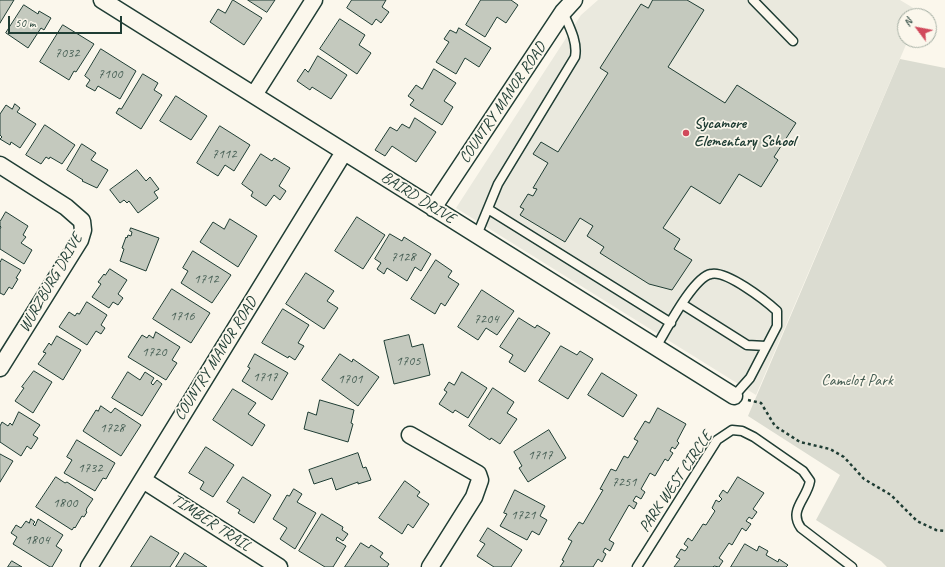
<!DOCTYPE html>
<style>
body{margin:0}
#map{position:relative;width:945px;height:567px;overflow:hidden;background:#fbf7ec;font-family:Caveat,sans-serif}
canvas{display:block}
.north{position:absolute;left:897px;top:8px;width:40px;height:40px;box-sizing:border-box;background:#fbf7ec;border:1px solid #a3ada2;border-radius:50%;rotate:302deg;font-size:11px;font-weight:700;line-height:16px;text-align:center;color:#1f3d34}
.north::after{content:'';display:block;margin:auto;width:14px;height:18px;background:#d1495b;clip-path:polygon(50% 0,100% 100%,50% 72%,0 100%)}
.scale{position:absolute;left:8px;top:16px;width:114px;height:18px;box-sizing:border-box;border:2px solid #1f3d34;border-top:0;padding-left:5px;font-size:12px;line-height:14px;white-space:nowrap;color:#1f3d34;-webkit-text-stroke:3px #fbf7ec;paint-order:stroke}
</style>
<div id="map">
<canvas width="945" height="567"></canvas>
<div class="north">N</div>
<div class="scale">50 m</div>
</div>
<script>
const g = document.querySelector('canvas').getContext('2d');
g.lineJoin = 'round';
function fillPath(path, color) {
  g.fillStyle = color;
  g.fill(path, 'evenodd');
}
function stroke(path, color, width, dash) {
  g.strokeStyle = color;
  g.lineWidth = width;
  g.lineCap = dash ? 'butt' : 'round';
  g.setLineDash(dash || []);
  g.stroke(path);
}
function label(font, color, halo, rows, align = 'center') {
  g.font = font + ' Caveat,sans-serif';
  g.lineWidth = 3.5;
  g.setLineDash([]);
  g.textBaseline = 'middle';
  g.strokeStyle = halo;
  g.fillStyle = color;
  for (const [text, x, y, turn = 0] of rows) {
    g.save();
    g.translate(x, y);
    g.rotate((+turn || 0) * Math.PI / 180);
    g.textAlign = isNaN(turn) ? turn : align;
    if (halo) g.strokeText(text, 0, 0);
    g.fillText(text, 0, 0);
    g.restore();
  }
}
fillPath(new Path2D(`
 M598,0H900L920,12L918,16H905V40H908L756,395L456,208L581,15Z`), '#eae9de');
fillPath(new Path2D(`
 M900,59L945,68V567H887L881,561L816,520L840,475L748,416Z`), '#dbdcd1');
const building = new Path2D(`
 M0,0H14L0,23Z
 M233,0L262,18L244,45L210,22L218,9L225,13Z
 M248,0H275L267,12Z
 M352,0H386L382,7L389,12L381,23L376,19L372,25L347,8Z
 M481,0H511L518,5L506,23L497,17L485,37L466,25Z
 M653,0H687L704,10L668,67L725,103L737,85L796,123L774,157L778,160L761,187L739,174L720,204L691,186L663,228L680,239L674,249L692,260L672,290L649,284L600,253L604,247L587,236L593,226L580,218L565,242L520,215L524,209L520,207L528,194L533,196L537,189L533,188L548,163L533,154L541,142L558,152L608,73L600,68L641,4L648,8Z
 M24,5L38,14L39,11L51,18L44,30L41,28L28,48L6,33Z
 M340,19L365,35L359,45L371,53L357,74L320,49Z
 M63,25L94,44L76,72L74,71L69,80L40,62Z
 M459,28L491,48L479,67L465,58L456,74L436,62L449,42L444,39L450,30L456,33Z
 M101,49L136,71L120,99L98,86L95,91L86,86L90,80L85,76Z
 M318,56L347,75L331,99L312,87L310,90L297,81L305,69L308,72Z
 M434,69L456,83L444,101L453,107L442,125L410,105L414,100L408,96L416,85L422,89Z
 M143,74L158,83L154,90L162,95L141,129L116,113L119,108L121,109Z
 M176,96L207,116L191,140L160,121Z
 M15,104L20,108L17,112L36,124L20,148L11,142L10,145L0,139L2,137L0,135V114L6,105L12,109Z
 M415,118L436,132L416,162L392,146L385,156L375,150L390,127L397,131L402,124L409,128Z
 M45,125L75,145L62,164L50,157L49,159L46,157L41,164L26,155Z
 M220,126L250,145L234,171L225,165L218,176L197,163Z
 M82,144L96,153L91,160L108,170L97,188L82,181L83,180L67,170Z
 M261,154L272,161L274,158L290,168L279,186L286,191L280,200L274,195L266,206L251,196L253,192L242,184Z
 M137,170L146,181L150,177L159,189L154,192L158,198L138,213L129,201L127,203L124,200L120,203L110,190Z
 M6,212L28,226L23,235L26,237L21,243L32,250L24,264L0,249V229L1,227L0,226V222Z
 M357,217L385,235L363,269L335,251Z
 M230,219L257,236L238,267L200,242L213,222L224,229Z
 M131,228L159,238L146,271L120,261L124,249L122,248L126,237L127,238L128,235L131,236L132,232L130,231Z
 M390,234L402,241L404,237L431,254L421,271L415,267L407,281L387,268L384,274L377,269L381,263L375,259Z
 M193,251L231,275L212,303L181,283L188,271L183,268Z
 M2,259L21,270L16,278L18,279L12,289L9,287L4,295L0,293V263Z
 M436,260L452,271L448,277L459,284L445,306L441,303L435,314L411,299Z
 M110,269L127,280L118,294L123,298L118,305L113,302L109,308L92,297L101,284L98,282L104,274L105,275Z
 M306,273L334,291L327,301L338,308L324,329L286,304Z
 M172,289L210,313L191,343L153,319Z
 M482,290L514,311L497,335L486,328L478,340L458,327Z
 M87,302L107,315L101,325L105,328L101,334L96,331L87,345L59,327L69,312L75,316L77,313L79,314Z
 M283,309L309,325L298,343L304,346L295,360L289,356L288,358L262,343Z
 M519,318L535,328L537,325L550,333L525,372L509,362L513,355L500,347Z
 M156,332L180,347L172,360L177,363L166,380L128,357L142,335L147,338L149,335L153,338Z
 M409,335L412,347L423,344L430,375L394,384L384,341Z
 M57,336L81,350L63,380L38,364L46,353L43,352L49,343L51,345Z
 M561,346L577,355L580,351L593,359L568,399L539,381Z
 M255,354L288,373L272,400L242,381L250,368L248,367Z
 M340,354L352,362L353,359L379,377L358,406L322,380Z
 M34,371L52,382L33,413L15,401L24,388L22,387Z
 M128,372L140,380L145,372L154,378L151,383L153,385L157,380L162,384L142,416L112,398Z
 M462,372L487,388L468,418L455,410L453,413L439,404L447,392L444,390L449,382L454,385Z
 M602,373L637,395L623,417L588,395Z
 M493,388L514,402L507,413L517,419L500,444L491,438L490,440L469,426Z
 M233,389L256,403L248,414L265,425L252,446L213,420Z
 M320,400L354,410L351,423L353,424L348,442L304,429L308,412L316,415Z
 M101,406L111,413L115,408L141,425L121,456L83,431L96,410L98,411Z
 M658,408L686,424L677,441L679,443L675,449L672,447L670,451L673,453L668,461L665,459L655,476L650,473L641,489L645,492L641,499L636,496L633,501L637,503L634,509L629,505L609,540L614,543L610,551L605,548L603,552L606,554L602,562L598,559L593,567H560L564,561L562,560L572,541L568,539L579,522L583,524L603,490L600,489L611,469L616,471L624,456L628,458L638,441L634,439L645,421L649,423Z
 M19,412L40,425L33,435L38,438L31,449L27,446L21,456L0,442V426L2,422L8,426L10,423L12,425Z
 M549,430L566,458L528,482L519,468L522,466L514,452Z
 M77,440L115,463L106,479L103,478L95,491L64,473L72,460L67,457Z
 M206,447L234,465L213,497L200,489L204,482L189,473Z
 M358,453L363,468L366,467L371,480L358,484V482L336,490L332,478L314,484L309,470Z
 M0,454L13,461L0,482Z
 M56,477L65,483L67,482L93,499L87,508L86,511L87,512L84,517L82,516L75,528L74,527L72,530L36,507Z
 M243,477L271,495L254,523L238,513L240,510L227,502Z
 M738,477L764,493L753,509L757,512L752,519L749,517L746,521L751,524L746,531L742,528L732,545L729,543L719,558L723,561L719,567L714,566L713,567H674L680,559L676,557L681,549L685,551L688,547L684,544L688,538L692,541L703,524L706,525L715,511L712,508L716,500L719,502L722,499L719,496L723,490L727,493Z
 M405,481L420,492L417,496L429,504L413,528L408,524L402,534L379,518Z
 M294,489L302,494L297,502L316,513L295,549L280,539L287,528L273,519L287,495L289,496Z
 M515,490L545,506L540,516L547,520L539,535L532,531L527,540L500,526L507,514L504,513Z
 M322,514L343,527L342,530L348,534L343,541L337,537L336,540L346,546L333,567H325L299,551Z
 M31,519L35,522L33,524L35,526L38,519L63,535L56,546L62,550L52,567H50L13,544L17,537L11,533L16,525L21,528L26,521L29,523Z
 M488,528L522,550L511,567H494L477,556L485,544L480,541Z
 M151,536L179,553L170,567H131Z
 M361,543L369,548L371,545L383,553L380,557L389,564L387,567H345Z
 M745,544L757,551L759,546L768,551L766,555L778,562L779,559L788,565L786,567H731Z
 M185,553L207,567H176Z
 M12,561L22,567H8Z`);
fillPath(building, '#c4c9be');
stroke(building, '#1f3d34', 1);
const service = new Path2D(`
 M753,0L793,41
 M488,209L671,323
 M477,235L498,184L575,57C578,42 569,26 563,12
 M682,304L747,345L766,346
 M656,347C666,331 693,277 711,274C726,270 765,300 777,311V326L750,378L734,396
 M637,567L717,440L732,430L742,431L754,437L803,471L810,481C807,499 788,510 801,528L852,567`);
const minor = new Path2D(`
 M102,0L734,396
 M254,95L314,0
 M0,165L66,207L82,221L83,230L80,240L0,368
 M433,208L563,12L574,0
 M410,435L478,474L480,480L474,497L430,567
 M143,480L279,567
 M89,567L344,152`);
stroke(service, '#1f3d34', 11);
stroke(minor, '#1f3d34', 19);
stroke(new Path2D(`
 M748,400L761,403L775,426L800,442L830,449L844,457L864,479L891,495L917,521L936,530L945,531`), '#1f3d34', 2.5, [3, 3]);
stroke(service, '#fbf7ec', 8);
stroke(minor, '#fbf7ec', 16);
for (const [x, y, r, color] of [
 [686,133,4,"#d1495b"]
]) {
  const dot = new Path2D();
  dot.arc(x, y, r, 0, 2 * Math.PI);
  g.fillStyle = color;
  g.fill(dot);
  stroke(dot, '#fbf7ec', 1.5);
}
label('14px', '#486056', null, [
 ["7032",67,53],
 ["7100",110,74],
 ["7112",224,154],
 ["7128",403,257],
 ["1712",206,279],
 ["1716",182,316],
 ["7204",486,319],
 ["1720",154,352],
 ["1705",408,361],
 ["1717",265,377],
 ["1701",350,379],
 ["1728",112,428],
 ["1717",540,455],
 ["1732",90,468],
 ["7251",624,482],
 ["1800",65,503],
 ["1721",523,515],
 ["1804",37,540]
]);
label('16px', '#1f3d34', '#fbf7ec', [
 ["COUNTRY MANOR ROAD",503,103,-56],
 ["BAIRD DRIVE",418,198,32],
 ["WURZBURG DRIVE",51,283,-60],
 ["COUNTRY MANOR ROAD",216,359,-58],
 ["PARK WEST CIRCLE",676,482,-56],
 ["TIMBER TRAIL",211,523,33]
]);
label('bold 16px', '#1f3d34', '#fbf7ec', [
 ["Sycamore",694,124],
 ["Elementary School",694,142]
], 'left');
label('16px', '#455d53', '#fbf7ec', [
 ["Camelot Park",857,381]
]);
</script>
